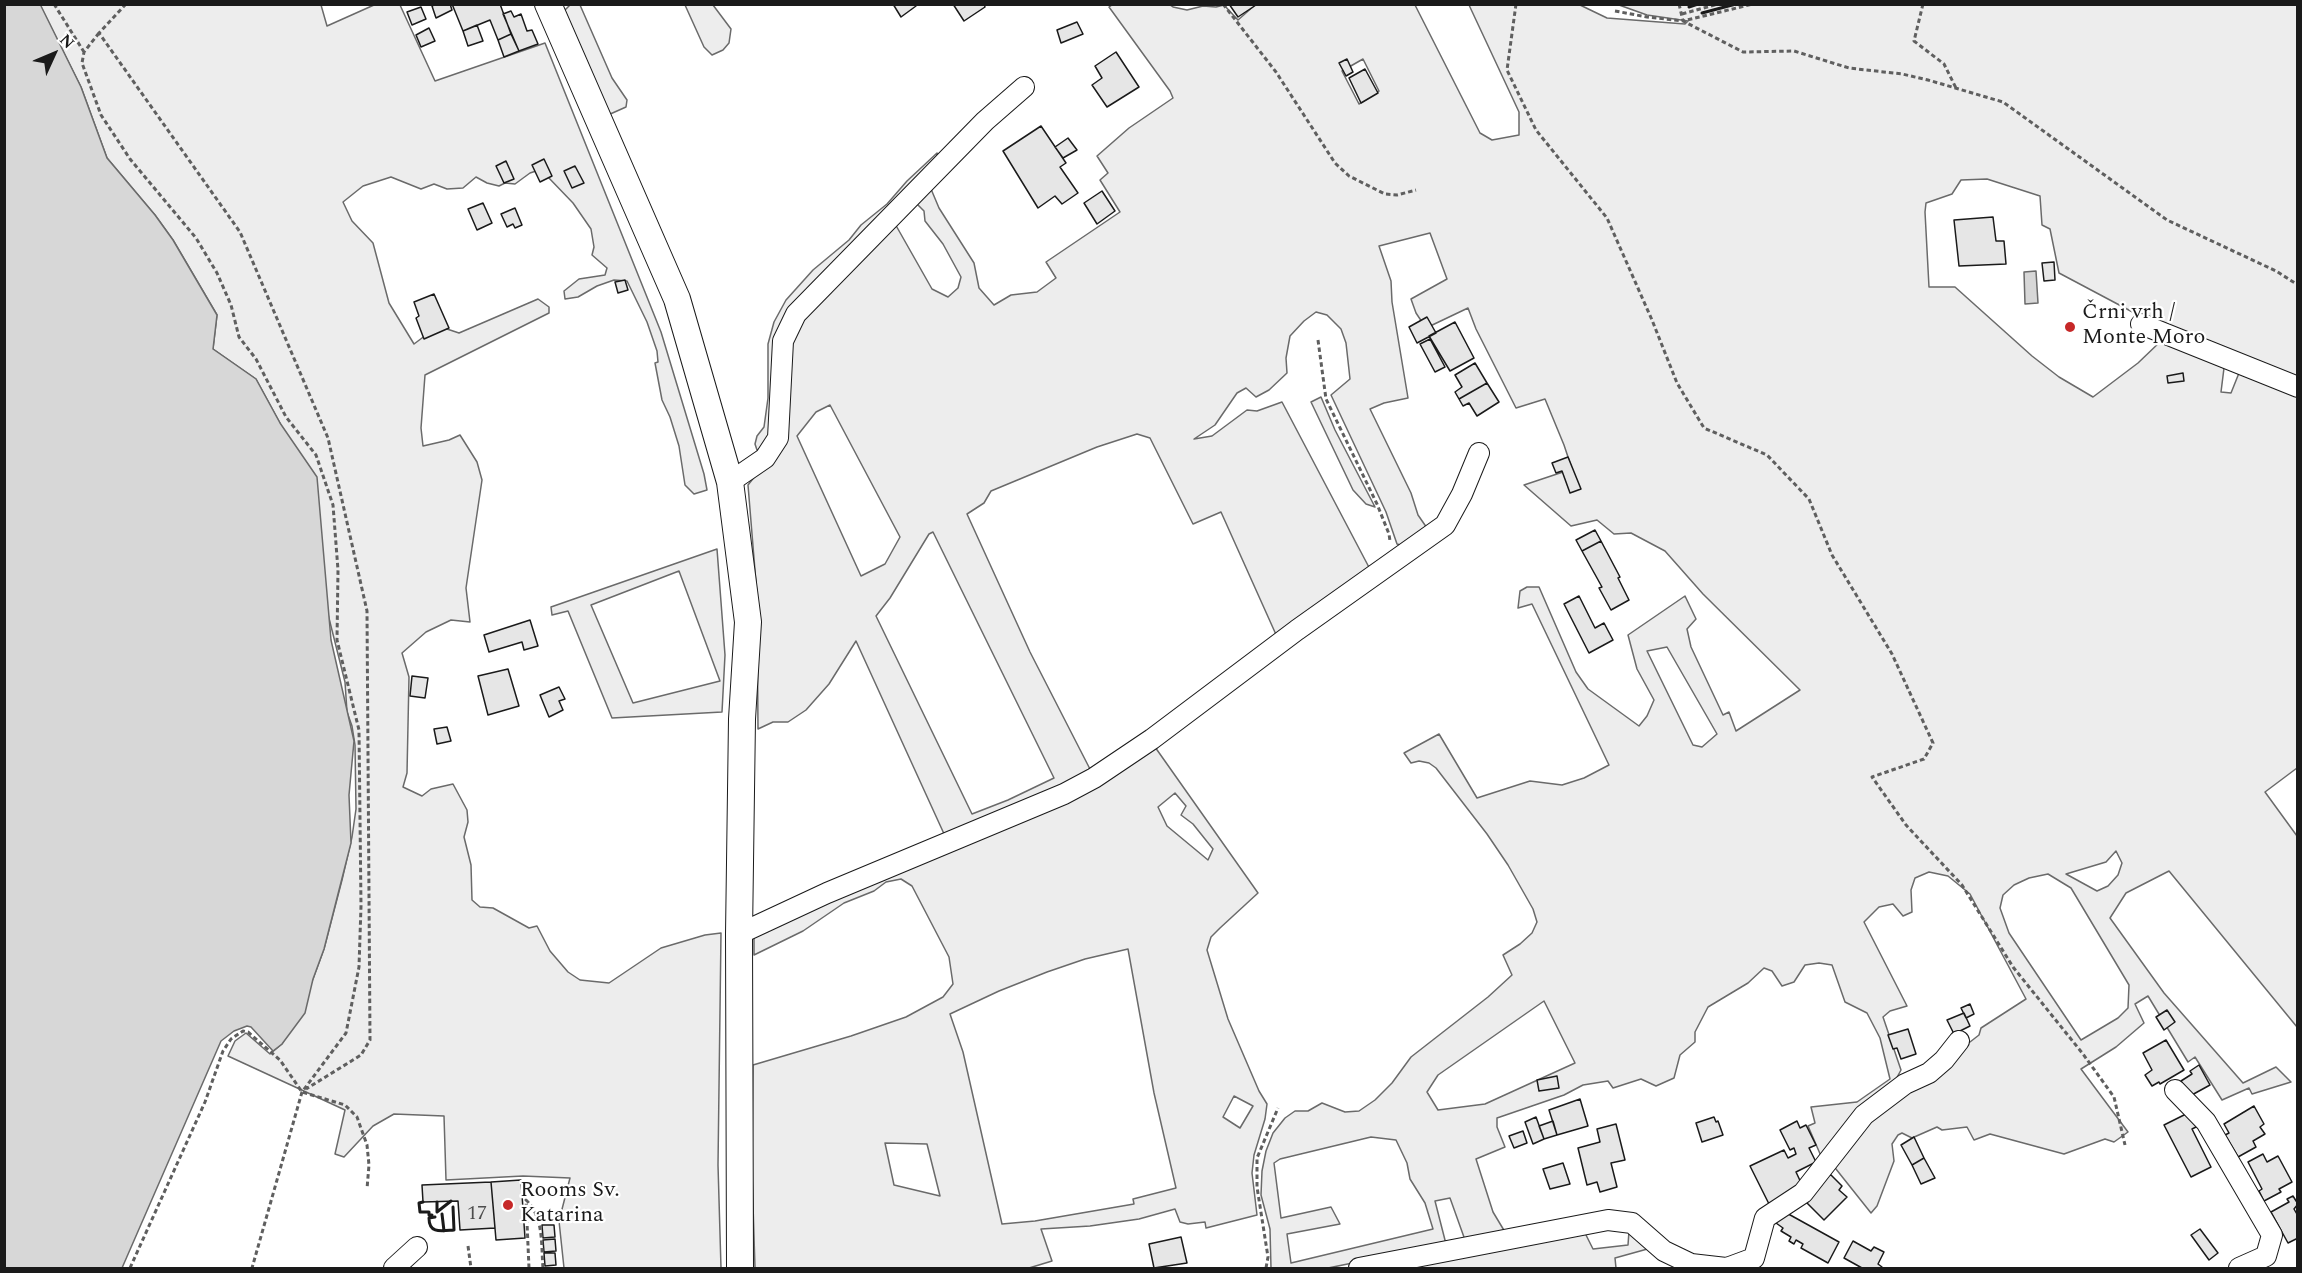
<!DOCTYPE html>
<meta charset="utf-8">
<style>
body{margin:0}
#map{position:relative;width:2302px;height:1273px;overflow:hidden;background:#fff;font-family:Spectral,serif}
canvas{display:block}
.frame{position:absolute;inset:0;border:6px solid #1a1a1a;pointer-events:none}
.north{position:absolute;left:24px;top:24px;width:60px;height:60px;-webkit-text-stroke:4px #fff;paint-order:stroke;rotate:46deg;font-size:16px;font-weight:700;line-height:24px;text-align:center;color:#1a1a1a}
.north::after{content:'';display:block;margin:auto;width:21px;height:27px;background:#1a1a1a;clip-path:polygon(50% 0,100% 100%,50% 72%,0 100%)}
</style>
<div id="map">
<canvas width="2302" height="1273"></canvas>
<div class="frame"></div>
<div class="north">N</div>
</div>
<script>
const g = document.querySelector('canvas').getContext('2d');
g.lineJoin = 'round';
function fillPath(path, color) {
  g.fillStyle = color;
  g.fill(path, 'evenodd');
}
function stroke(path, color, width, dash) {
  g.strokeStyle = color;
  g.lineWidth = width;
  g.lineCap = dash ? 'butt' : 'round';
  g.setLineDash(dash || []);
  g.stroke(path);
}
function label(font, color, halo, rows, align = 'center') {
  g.font = font + ' Spectral,serif';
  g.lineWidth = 4.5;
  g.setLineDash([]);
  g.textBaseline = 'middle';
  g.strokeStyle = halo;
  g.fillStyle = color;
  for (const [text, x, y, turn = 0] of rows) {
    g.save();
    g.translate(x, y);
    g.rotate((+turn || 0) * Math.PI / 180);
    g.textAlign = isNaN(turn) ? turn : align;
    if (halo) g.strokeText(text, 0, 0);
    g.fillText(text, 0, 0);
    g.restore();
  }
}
const built = new Path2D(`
 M40,5H321L327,26L374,5H400L435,81L545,43L661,332L704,474L707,490L694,494L685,485L679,446L670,417L662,400L655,363L658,362L657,351L647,322L627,281L614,280L597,286L578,297L565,299L564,291L579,279L605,275L607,268L592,255L594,247L591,229L573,203L547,176L539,170L530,173L515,184L505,183L499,186L487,183L476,177L463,188L447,189L434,184L421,189L391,177L363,186L343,202L352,221L373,243L389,303L414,344L438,326L459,333L538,299L549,307V313L425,375L421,428L423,446L449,440L460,435L477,462L482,480L466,588L470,622L451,620L426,632L402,653L409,677L407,773L403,787L422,796L431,789L453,784L467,810L468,822L464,837L471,865L472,900L480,907L493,908L529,928L537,926L550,951L568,972L580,980L609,983L661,948L705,935L721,933L718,1165L721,1268H564L559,1221L570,1178L523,1176L446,1180L444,1116L394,1114L373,1126L344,1157L335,1154L345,1110L228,1056L235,1041L246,1033L270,1054L282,1044L313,979L324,949L342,880L352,837L356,809L355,745L352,726L347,712L345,682L280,423L256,379L213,349L217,315L173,240L155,215L107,158L81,87Z
 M570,5H580L612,78L627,100L626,107L608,115L564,11Z
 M685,5H713L731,29L729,43L723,50L712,55L704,47Z
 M1112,5H1170L1173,7L1187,10L1203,6L1216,7L1224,5L1238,20L1255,5H1415L1480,133L1492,140L1519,135V112L1469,5H1580L1607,18L1685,24L1688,21L1647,15L1619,5H2297V380L2157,325L2059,273L2050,229L2042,225L2040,196L1987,179L1961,180L1952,194L1926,203L1925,212L1929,287H1955L2032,356L2059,377L2093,397L2138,363L2162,340L2224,368L2221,392L2231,393L2239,373L2297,395V768L2265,792L2297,836V1027L2169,871L2126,893L2110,918L2164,993L2243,1083L2276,1067L2291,1082L2252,1094L2249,1088L2222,1100L2195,1057L2188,1062L2148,996L2135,1004L2144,1023L2116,1047L2081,1069L2128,1132L2114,1142L2105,1139L2064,1154L1990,1134L1974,1140L1967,1127L1942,1130L1937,1127L1912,1138L1902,1133L1898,1135L1892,1144L1894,1161L1877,1206L1871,1213L1832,1164L1858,1129L1979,1035L1981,1028L2026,999L1970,894L1948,876L1929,872L1915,878L1911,890L1912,912L1903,916L1893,904L1879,907L1864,922L1907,1006L1890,1011L1883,1017L1901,1070L1895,1081L1821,1156L1808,1126L1815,1123L1811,1107L1857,1102L1890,1079L1880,1038L1867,1013L1845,1002L1832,965L1819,963L1805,965L1794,982L1782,986L1772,971L1764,968L1748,983L1708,1007L1695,1032V1042L1680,1055L1674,1078L1656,1086L1641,1079L1613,1088L1608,1081L1583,1085L1564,1095L1497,1118V1127L1505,1147L1476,1159L1493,1212L1505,1232L1465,1240L1450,1198L1435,1201L1446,1244L1328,1268H1271L1270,1229L1261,1195L1262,1171L1266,1151L1273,1133L1285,1118L1295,1111H1308L1322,1103L1345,1112L1359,1111L1375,1100L1392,1083L1411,1057L1488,997L1512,975L1503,955L1520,944L1532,933L1537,922L1533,909L1508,865L1487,834L1436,768L1429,763L1419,761L1411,763L1404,753L1439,734L1477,798L1530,781L1562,785L1584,778L1609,765L1532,604L1518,608L1520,591L1527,587H1539L1576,672L1588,689L1639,726L1647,716L1654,700L1637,669L1628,635L1685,596L1696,619L1687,629L1691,647L1723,715L1729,712L1736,731L1800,690L1703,594L1665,551L1631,533L1614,534L1597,520L1571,526L1524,485L1572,469L1564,445L1545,399L1516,408L1476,329L1468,308L1426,328L1416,313L1411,299L1447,279L1430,233L1379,246L1391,281L1392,302L1408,398L1384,403L1370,409L1411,493L1418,515L1427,528L1404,546L1397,544L1386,512L1331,395L1350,379L1346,343L1341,329L1327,315L1316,312L1304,321L1290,336L1286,358L1287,373L1269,390L1256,397L1246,388L1237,393L1215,425L1194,439L1212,436L1247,410L1257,411L1282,402L1372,573L1278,639L1221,512L1193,524L1150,438L1137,434L1097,447L991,491L984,503L967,514L1030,652L1092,773L945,836L856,641L829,684L806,710L788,722H773L758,729L757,595L748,485L763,466L788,345L804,314L894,222L932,289L948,297L958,288L961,277L943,244L925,221L924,211L914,201L931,189L939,208L974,263L979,288L994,305L1011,295L1037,292L1056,278L1046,262L1120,212L1100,180L1108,173L1097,156L1129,128L1173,98L1170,91L1109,7ZM1363,59L1379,91L1359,104L1342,71ZM830,405L900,537L885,564L861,576L797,436L816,412ZM933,532L1054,778L1008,800L972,814L876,616L890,598L929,534ZM1667,647L1717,734L1702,747L1693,745L1647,651ZM2116,851L2122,863L2118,875L2108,886L2097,891L2066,874L2106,862ZM2048,874L2071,888L2129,985L2128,1008L2118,1018L2081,1040L2009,933L2000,908L2003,895L2014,885L2029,878ZM1544,1001L1575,1063L1485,1104L1438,1110L1427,1092L1438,1075ZM1371,1137L1396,1140L1407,1163L1410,1179L1425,1203L1433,1229L1291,1263L1287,1234L1340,1224L1331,1207L1281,1218L1274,1163L1280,1159Z
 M937,153L942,159L790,314L772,432L762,449L757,450L755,444L757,436L764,427L768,398V344L774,322L786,300L813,270L849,240L861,225L887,204L907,181Z
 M1321,397L1335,430L1375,507L1366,504L1353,490L1311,402Z
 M717,549L725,655L722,712L612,718L568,611L552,615L551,607ZM679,571L720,681L633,703L591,605Z
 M1155,747L1258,893L1220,928L1211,937L1207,950L1228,1019L1259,1091L1267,1104L1265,1119L1254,1155L1252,1173L1257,1215L1206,1228L1205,1222L1188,1224L1180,1222L1175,1209L1139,1219L1090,1226L1041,1229L1052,1261L1029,1268H755L752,1173L753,1065L851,1036L906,1017L943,997L953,984L949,957L912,886L901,879L886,882L874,891L844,903L803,931L754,955V935ZM1175,793L1186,806L1181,815L1193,824L1213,849L1208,860L1167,826L1158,807ZM1128,949L1154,1093L1176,1188L1133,1199L1134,1204L1035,1221L1002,1224L963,1052L950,1014L999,991L1047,972L1085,959ZM1234,1096L1253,1106L1240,1128L1223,1117ZM885,1143L927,1144L940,1196L894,1185Z
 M1582,1227L1593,1249L1628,1245L1629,1231L1651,1248L1615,1258L1616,1268H1376Z`);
fillPath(built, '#ededed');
stroke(built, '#6a6a6a', 1.5);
const water = new Path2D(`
 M40,4L81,87L107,158L155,215L173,240L217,315L213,349L256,379L280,423L317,477L331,640L354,741L349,795L351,843L324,949L313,979L305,1013L282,1044L273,1051L251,1027L247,1026L234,1031L221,1041L122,1268H5L4,5Z
 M2036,271L2038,303L2025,304L2024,272Z`);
fillPath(water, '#d7d7d7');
stroke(water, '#6a6a6a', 1.5);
const building = new Path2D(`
 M436,4H450L452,10L436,18L432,6Z
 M452,4H500L511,34L498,40L490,20L463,31Z
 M893,4H915L916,6L901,17Z
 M953,4H984L985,7L964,21Z
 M1229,4H1256V5L1238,17Z
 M421,7L426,19L412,25L407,12Z
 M511,11L514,17L521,14L527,31L532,30L538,44L519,51L503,14Z
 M1077,22L1083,34L1061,43L1057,30Z
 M477,25L483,41L468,46L463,31Z
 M429,28L435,41L421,47L416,35Z
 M511,34L519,51L504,57L498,40Z
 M1116,52L1139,87L1107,107L1092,85L1102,78L1095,66Z
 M1347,59L1353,72L1346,76L1339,63Z
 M1365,69L1378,93L1361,103L1349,78Z
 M1041,126L1066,163L1060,167L1078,193L1062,204L1055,196L1038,208L1003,151Z
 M1068,138L1077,150L1063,158L1055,147Z
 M544,159L552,176L540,182L532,165Z
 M506,161L514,179L504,183L496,166Z
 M575,166L584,183L572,188L564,171Z
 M1102,191L1115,211L1097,224L1084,203Z
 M483,203L492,223L477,230L468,209Z
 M515,208L522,225L515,228L513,224L507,227L501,214Z
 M1993,217L1996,241H2004L2006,264L1959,266L1954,220Z
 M2054,262L2055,280L2044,281L2042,263Z
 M625,280L628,290L618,293L615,282Z
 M434,294L449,328L424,339L416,318L419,316L414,302Z
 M1427,317L1436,333L1417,343L1409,327Z
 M1455,322L1474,358L1450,371L1429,336Z
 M1430,339L1445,367L1435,372L1420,344Z
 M1475,363L1487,383L1459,399L1455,392L1462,387L1455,375Z
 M2183,373L2184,381L2168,383L2167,376Z
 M1487,383L1499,402L1477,416L1469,403L1463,406L1459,399Z
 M1568,457L1581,489L1570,493L1562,471L1556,473L1552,463Z
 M1595,530L1601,541L1582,551L1576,540Z
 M1601,541L1620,577L1618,578L1629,600L1611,610L1599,588L1602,587L1582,551Z
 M1579,596L1595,628L1604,623L1613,640L1589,653L1564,604Z
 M530,620L538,646L524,650L522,642L489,652L484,635Z
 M508,669L519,706L488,715L478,676Z
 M412,676L428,678L425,698L410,696Z
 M559,687L565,699L559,701L563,710L549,717L540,695Z
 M447,727L451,741L437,744L434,729Z
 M1970,1004L1974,1014L1966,1018L1961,1008Z
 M2167,1010L2175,1022L2164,1030L2156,1017Z
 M1964,1013L1970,1026L1954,1034L1947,1020Z
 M1908,1029L1916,1054L1901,1059L1897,1048L1893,1049L1888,1035Z
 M2166,1040L2184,1070L2160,1084L2159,1082L2152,1086L2145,1075L2152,1070L2143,1053Z
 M2199,1065L2210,1085L2190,1096L2181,1081L2192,1074L2190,1071Z
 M1557,1076L1559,1088L1539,1091L1537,1080Z
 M1580,1099L1588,1126L1557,1135L1549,1110Z
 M2254,1106L2264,1124L2260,1127L2265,1134L2253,1141L2256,1147L2238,1157L2225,1135L2229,1133L2224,1124Z
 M2190,1112L2198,1126L2192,1129L2211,1167L2191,1177L2164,1125Z
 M1536,1117L1544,1139L1533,1144L1525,1122Z
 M1714,1117L1716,1122L1718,1121L1723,1135L1702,1142L1696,1123Z
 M1553,1121L1557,1135L1544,1139L1539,1126Z
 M1797,1121L1800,1128L1806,1125L1816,1145L1809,1148L1816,1162L1796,1172L1803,1187L1769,1204L1750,1166L1784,1150L1788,1158L1796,1154L1794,1148L1790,1150L1780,1130Z
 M1616,1124L1625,1160L1611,1163L1617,1187L1600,1192L1597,1182L1587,1185L1578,1148L1600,1142L1597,1129Z
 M1523,1131L1527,1143L1514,1148L1509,1136Z
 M1914,1137L1924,1158L1912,1165L1901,1145Z
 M2263,1154L2267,1162L2278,1156L2292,1182L2279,1189L2281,1192L2264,1201L2259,1191L2262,1189L2248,1162Z
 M1924,1158L1935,1178L1921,1184L1912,1165Z
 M1563,1163L1570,1184L1550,1189L1543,1169Z
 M1830,1174L1842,1186L1839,1190L1847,1197L1824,1220L1804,1200Z
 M521,1180L525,1238L496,1240L491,1182Z
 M491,1182L495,1228L460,1230L458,1201L423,1202L422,1185Z
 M2293,1196L2298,1204L2294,1209L2298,1216V1238L2288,1243L2271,1212L2289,1202L2287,1199Z
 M1783,1211L1839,1242L1828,1263L1801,1248L1803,1244L1796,1240L1794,1244L1789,1241L1791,1237L1781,1231L1783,1228L1776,1223Z
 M542,1225H554L555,1237L543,1238Z
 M2200,1229L2218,1253L2209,1260L2191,1235Z
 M1181,1237L1187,1263L1154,1268L1149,1244Z
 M555,1239L556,1251L544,1252L543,1240Z
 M1853,1241L1871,1251L1874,1247L1884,1252L1878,1264L1882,1267L1881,1268H1862L1844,1258Z
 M544,1253H555L556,1265L545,1266Z`);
fillPath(building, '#e6e6e6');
stroke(building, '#1a1a1a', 1.5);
const minor = new Path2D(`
 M2141,324L2298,387
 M730,482L765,458L778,438L783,341L796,314L985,121L1024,87
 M739,934L827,893L1064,794L1094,778L1152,739L1297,630L1445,525L1462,494L1479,453
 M2175,1090L2206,1122L2272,1235L2266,1256L2239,1268
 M394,1268L417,1247
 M1359,1268L1608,1220L1632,1223L1664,1251L1691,1264L1726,1268
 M1727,1268L1754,1258L1765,1218L1803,1193L1864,1115L1905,1084L1929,1073L1944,1060L1959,1041`);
const major = new Path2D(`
 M548,4L677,299L730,482L748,622L742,719L739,934L740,1268`);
stroke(minor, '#1a1a1a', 22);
stroke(major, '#1a1a1a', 28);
stroke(new Path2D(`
 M54,4L84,52
 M126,4L99,33L240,232L328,438L367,611L370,1040L361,1055L306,1089
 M1223,4L1276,72L1335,163L1349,176L1385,194L1397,195L1416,190
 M1516,4L1507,70L1536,130L1607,218L1652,320L1677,383L1704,428L1767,455L1809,499L1832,555L1892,654L1933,743L1924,759L1872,777L1906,825L1962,885L2013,967L2083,1054L2114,1097L2125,1145
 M1679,4L1683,21L1753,4
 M1923,4L1914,41L1944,64L1956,88
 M1599,5V4
 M1615,11L1647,17L1683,21L1743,52L1794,51L1849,68L1902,74L1928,80L2003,102L2167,220L2276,271L2298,285
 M1682,14L1718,4
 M99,33L84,52L82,63L101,115L130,159L196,238L217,273L231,305L239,337L256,359L286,417L316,455L333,505L338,570L337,640L359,730L361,906L359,967L346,1033L302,1092L252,1268
 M1318,340L1326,399L1377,504L1389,534L1390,541
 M468,1246L471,1268
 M130,1268L205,1102L223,1051L231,1039L243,1031L248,1032L280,1060L302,1092L345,1105L357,1117L367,1145L369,1165L367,1189
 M529,1268L526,1200C544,1217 541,1244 543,1268
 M1266,1268L1268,1257L1257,1187V1158L1278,1108`), '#5f5f5f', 3, [4.5, 3]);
stroke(minor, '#fff', 20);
stroke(major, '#fff', 26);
stroke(new Path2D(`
 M1689,7L1698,4
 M1702,13L1736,4
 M423,1202L419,1203L420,1212H429V1215H432
 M437,1202V1212L451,1201
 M442,1214L444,1231
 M435,1217L429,1218C429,1234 441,1231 454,1230L453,1207`), '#1a1a1a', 3);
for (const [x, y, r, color] of [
 [2070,327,6,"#c62828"],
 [508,1205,6,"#c62828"]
]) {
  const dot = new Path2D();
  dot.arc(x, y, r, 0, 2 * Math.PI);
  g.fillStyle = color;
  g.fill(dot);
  stroke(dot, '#fff', 2);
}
label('20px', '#4d4d4d', null, [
 ["17",477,1215]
]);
label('22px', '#1a1a1a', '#fff', [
 ["Črni vrh /",2082,314],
 ["Monte Moro",2082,339],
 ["Rooms Sv.",520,1192],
 ["Katarina",520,1217]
], 'left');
</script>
